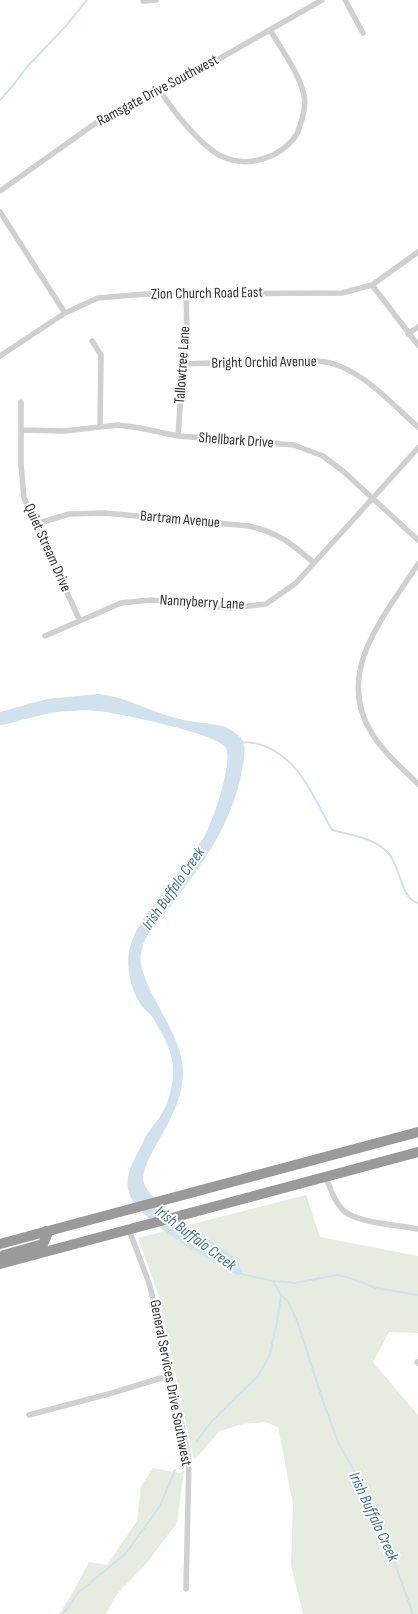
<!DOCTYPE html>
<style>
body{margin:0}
canvas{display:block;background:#fff}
</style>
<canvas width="418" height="1614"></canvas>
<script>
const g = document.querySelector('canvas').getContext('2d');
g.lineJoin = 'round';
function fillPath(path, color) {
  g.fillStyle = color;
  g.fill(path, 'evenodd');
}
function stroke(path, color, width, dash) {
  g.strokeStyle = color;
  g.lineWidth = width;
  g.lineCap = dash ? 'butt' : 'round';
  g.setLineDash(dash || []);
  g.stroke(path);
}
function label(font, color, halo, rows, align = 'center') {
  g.font = font + ' "Sofia Sans Condensed",sans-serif';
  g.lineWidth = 4;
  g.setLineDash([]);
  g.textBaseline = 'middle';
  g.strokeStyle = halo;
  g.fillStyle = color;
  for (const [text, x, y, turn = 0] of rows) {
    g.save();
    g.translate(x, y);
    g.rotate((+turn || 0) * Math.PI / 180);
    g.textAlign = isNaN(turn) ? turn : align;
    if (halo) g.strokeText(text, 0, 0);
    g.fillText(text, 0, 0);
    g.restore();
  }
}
fillPath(new Path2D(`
 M306,1195L320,1237L418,1256V1333L389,1332L373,1362L418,1415V1614H303L291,1565L293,1504L278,1427L265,1422L243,1424L220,1431L194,1460L158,1293L138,1238Z
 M153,1468L179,1473L184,1471L177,1523L146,1564L117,1594L106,1614H59L70,1597L89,1562L107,1565L137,1521L141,1486Z`), '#e6ecdf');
fillPath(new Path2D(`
 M98,694C123,696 147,710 172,717C180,719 188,721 195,722C211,724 227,724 239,736C248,744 244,759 242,770C233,820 207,857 177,898C164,915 147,928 142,949C138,961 143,972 147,983C161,1016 189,1048 182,1085C180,1098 174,1111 169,1122C162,1136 139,1169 144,1183C146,1190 153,1196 158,1201C169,1213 181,1223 195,1231C205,1238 229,1251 237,1260C239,1264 241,1270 243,1275L235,1274C210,1260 133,1219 128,1189C125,1171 137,1156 144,1140C148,1131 156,1123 161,1115C168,1104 171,1091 173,1078C175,1058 167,1042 157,1025C155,1021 153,1017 150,1014C147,1011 144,1009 141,1005C131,990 126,968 129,951C134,928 148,913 161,895C176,876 192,856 205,835C213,821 233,763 226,748C220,734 117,713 98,711C90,710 81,710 72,711C55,711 38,716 21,720C14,722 7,725 0,725V712L47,699Z`), '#cfe2ee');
stroke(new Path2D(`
 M0,100L15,83L26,68L65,27L87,0
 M241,743C247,741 255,743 262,745C300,758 314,799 332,830C352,835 375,838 389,854C400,866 401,899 418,903
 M242,1274L273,1281L281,1295L288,1301L298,1324L324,1404L338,1442L353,1469L369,1511L392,1555L413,1614
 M274,1281L295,1283L337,1275L350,1278L376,1288L418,1295
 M196,1442L212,1421L258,1376L270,1354L277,1322L281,1295
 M63,1614L78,1593L126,1553L160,1506L175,1470`), '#cfe2ee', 2);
stroke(new Path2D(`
 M345,0L363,33
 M143,1L156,0
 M161,92C173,111 201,146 221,156C248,169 281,158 297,134C299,130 300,124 302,119C304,112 306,103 304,95C300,75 281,48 270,30
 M0,191L100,120L161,92L322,0
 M0,212L65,313
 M372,285L418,345
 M408,334L418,327
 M92,341L101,355L100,426
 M0,356L65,313L98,298L145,294L342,293L372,285L418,252
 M183,364L300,360C311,361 323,360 334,364C367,375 392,404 418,427
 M21,402V465L24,498L80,621
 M22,430L64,431L118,425L140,428L178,436L294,445L323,456L344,472L418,540
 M178,436L183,364L187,334L186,294
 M36,524L69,514L104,513L249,526C279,533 291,543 314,563
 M418,564C386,614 334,671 371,732C383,752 402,768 418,784
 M45,636L121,603L151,600L231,608L266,604L296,583L418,448
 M326,1177C330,1188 333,1199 341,1208C352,1223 399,1225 418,1229
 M129,1230L149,1283L167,1355L189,1459L186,1589
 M417,1362L418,1363
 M29,1415L112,1393L171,1375`), '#d0d0d0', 5.5);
stroke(new Path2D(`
 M0,1244L418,1132
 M1,1263L4,1255L43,1244L47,1235L46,1231
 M0,1264L418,1152`), '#9a9a9a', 10);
label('15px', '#333', '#fff', [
 ["Ramsgate Drive Southwest",158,91,-28],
 ["Zion Church Road East",207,294,-1],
 ["Bright Orchid Avenue",264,363,-1],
 ["Tallowtree Lane",183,365,-86],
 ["Shellbark Drive",236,441,4],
 ["Bartram Avenue",180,520,5],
 ["Quiet Stream Drive",47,548,66],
 ["Nannyberry Lane",202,603,3],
 ["General Services Drive Southwest",170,1383,79]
]);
label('italic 16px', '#3f7597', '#fff', [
 ["Irish Buffalo Creek",174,889,-55],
 ["Irish Buffalo Creek",195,1239,37],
 ["Irish Buffalo Creek",373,1517,65]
]);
</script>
